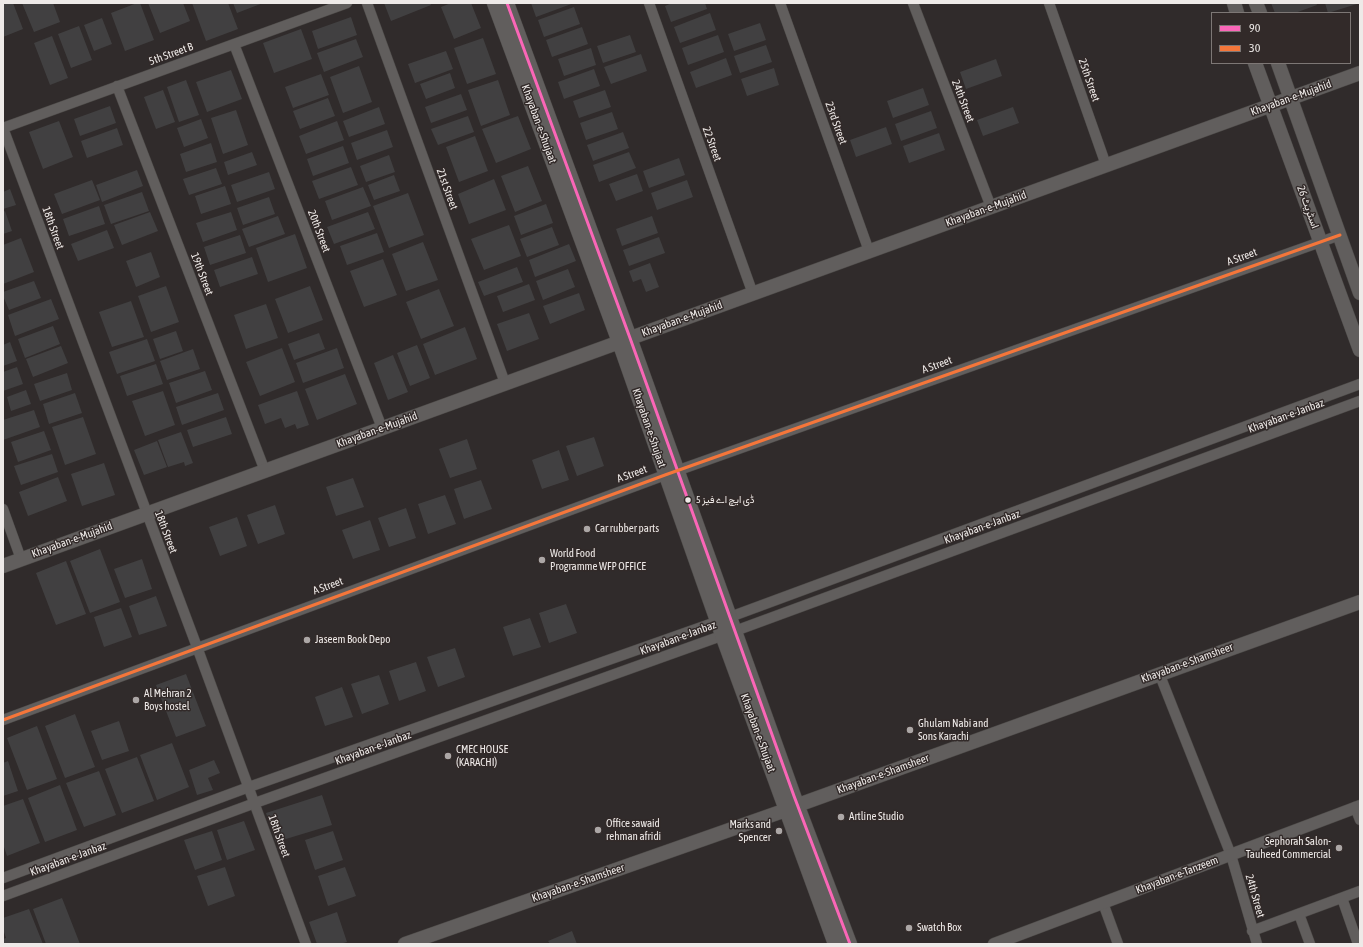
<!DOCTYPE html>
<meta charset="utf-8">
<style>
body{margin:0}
#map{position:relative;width:1363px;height:947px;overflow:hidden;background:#302b2b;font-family:"Asap Condensed",sans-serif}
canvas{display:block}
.frame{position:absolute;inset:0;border:4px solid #eeeae8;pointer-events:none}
.legend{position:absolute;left:1211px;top:12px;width:140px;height:52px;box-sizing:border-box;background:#322a29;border:1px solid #7d7775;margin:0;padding:5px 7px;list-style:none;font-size:12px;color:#eeeae8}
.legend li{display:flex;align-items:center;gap:8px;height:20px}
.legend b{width:20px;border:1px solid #7d7775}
</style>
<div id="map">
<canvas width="1363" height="947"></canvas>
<div class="frame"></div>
<ul class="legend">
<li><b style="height:5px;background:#fa66b7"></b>90</li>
<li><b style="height:5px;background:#f5763a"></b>30</li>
</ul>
</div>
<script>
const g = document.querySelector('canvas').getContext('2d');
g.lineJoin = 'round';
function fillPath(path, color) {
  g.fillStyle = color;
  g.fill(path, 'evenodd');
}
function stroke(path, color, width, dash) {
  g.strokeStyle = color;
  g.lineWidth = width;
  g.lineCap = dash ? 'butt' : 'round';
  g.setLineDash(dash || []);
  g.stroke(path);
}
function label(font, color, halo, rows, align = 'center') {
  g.font = font + ' "Asap Condensed",Vazirmatn,sans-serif';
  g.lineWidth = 3;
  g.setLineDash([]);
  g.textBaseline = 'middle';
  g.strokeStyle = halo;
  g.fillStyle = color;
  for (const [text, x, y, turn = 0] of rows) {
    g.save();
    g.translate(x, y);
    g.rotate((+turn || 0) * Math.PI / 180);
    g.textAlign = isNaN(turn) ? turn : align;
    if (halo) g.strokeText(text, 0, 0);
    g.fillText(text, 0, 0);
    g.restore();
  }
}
fillPath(new Path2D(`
 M3,3H13L23,29L3,37Z
 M22,3H53L60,22L34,32Z
 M137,3H140L154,40L125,51L111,13Z
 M148,3H183L190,21L160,33Z
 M192,3H228L238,29L206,41Z
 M233,3H263L237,13Z
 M384,3H430L431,5L391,21Z
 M451,3H471L481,28L454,39L441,7Z
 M531,3H574L536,17Z
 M672,3H705L707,9L671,22L665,6Z
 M1271,3H1316L1317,5L1295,13H1275Z
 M1325,3H1360L1328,13Z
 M574,7L580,24L544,37L538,20Z
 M710,13L716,30L680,43L674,27Z
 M351,17L357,35L318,49L312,31Z
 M102,18L112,44L94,51L84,25Z
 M760,23L766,40L734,51L728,34Z
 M79,26L92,60L71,68L58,34Z
 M582,27L588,44L552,57L546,40Z
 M301,29L312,59L274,73L263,43Z
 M630,35L636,52L603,63L597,46Z
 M718,35L724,52L688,65L682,48Z
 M52,36L68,78L50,85L34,43Z
 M483,38L496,74L467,84L454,48Z
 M356,39L363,57L324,72L317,53Z
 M766,45L772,62L740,73L734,56Z
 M591,48L596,65L564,76L558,59Z
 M446,51L453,69L415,83L408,64Z
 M641,54L647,71L611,84L604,67Z
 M726,58L732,75L696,88L690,72Z
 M996,59L1002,76L966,89L960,72Z
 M359,66L372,102L343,113L330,77Z
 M774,68L779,85L747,96L741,79Z
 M594,69L600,86L564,99L558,82Z
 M231,70L242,99L207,112L196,82Z
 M450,73L455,88L426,99L420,84Z
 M321,74L329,95L293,108L285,87Z
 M186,80L199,115L179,122L167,87Z
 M498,80L510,115L481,126L468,90Z
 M923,88L929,105L893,118L887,101Z
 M163,90L175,122L156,129L144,97Z
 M605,90L611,107L579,118L573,101Z
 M461,94L467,110L431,123L425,107Z
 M328,98L335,116L300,129L293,111Z
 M110,106L116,123L80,136L74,119Z
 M379,107L385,124L349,137L343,121Z
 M1013,107L1019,123L983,136L977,120Z
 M236,110L248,145L223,154L211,118Z
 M931,111L937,128L901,141L895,124Z
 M612,112L618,129L586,140L580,123Z
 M468,116L474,132L438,145L431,129Z
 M518,116L531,149L496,163L482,129Z
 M201,119L208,138L184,147L177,128Z
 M59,121L73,157L43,169L29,132Z
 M337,121L344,140L306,154L299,136Z
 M886,127L892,144L856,157L850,140Z
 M117,128L123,145L87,158L81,141Z
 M387,130L393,147L357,160L351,143Z
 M623,132L629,148L593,161L587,145Z
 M939,133L945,150L909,163L903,146Z
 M475,136L488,171L459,182L446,147Z
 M211,143L217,162L186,172L180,154Z
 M343,146L349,163L313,176L307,159Z
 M252,152L257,165L228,175L224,162Z
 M629,152L636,168L599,182L593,165Z
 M389,155L395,172L366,182L360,166Z
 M679,158L685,175L649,188L643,171Z
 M528,166L542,201L515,212L501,176Z
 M351,167L358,185L319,199L312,181Z
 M216,168L222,184L189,195L183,179Z
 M137,170L143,186L102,202L96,185Z
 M269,172L275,189L237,202L231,185Z
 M637,174L643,191L616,201L609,184Z
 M394,175L400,191L374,200L368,185Z
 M494,179L506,210L469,224L458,194Z
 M92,180L100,200L62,214L54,194Z
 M687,180L693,197L657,210L651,193Z
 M225,186L231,204L201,214L195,196Z
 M363,187L371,206L332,220L325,201Z
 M10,189L16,205L3,209V192Z
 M142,192L149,211L111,224L104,205Z
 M408,193L424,235L389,248L373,206Z
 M269,197L275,214L243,225L237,208Z
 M546,204L553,223L521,235L514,216Z
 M99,206L105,224L69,236L63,219Z
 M5,211L12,231L3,234V212Z
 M150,212L158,231L122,245L114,225Z
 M231,212L237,230L203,242L196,223Z
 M368,212L375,229L334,244L327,227Z
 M278,216L285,234L249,247L242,229Z
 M652,216L658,233L622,246L616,229Z
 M509,225L521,256L484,270L471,239Z
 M552,227L559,245L527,257L520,239Z
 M107,230L114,248L78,261L71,244Z
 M377,233L384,252L347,265L340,246Z
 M295,234L307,268L268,282L256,248Z
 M240,235L246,253L210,265L204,247Z
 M659,237L665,253L629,266L623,250Z
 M21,238L34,272L3,284V245Z
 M423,242L438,280L406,291L392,254Z
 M569,244L576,261L535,277L529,260Z
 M151,252L160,277L136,287L126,261Z
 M252,257L258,274L220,287L214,270Z
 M383,259L397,295L364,307L350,271Z
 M650,263L659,287L646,292L641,279L633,282L629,271Z
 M517,267L523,282L484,296L478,282Z
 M568,269L575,287L543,300L536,281Z
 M34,281L41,298L9,310L3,296V292Z
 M529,284L535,300L503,312L497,296Z
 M166,286L179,322L151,332L138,296Z
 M310,286L323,320L288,333L275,299Z
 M439,289L454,326L421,339L406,302Z
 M579,293L585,310L550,324L543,306Z
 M51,299L59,319L15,336L8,315Z
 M131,301L144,337L112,347L99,312Z
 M266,304L278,338L246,349L234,315Z
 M529,313L539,339L507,351L497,324Z
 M53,326L60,344L25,358L18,339Z
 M465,327L477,359L435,375L423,344Z
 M176,331L183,351L160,359L153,339Z
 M319,333L325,349L294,360L288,344Z
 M147,339L155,361L117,374L109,352Z
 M10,342L17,361L3,366V345Z
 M417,345L430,378L410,386L397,353Z
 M61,346L68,363L33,377L26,359Z
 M282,348L295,382L260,396L246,362Z
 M337,348L344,368L303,383L296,363Z
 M193,349L200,369L167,380L160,361Z
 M393,355L408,392L388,400L374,363Z
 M156,364L163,384L127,396L120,376Z
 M17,367L23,384L3,391V372Z
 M205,371L212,390L176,403L169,383Z
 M67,373L72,390L40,401L34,384Z
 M345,374L357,404L317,420L305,389Z
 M26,390L31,404L11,411L7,397Z
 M163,391L175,425L145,436L132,401Z
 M297,391L309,425L297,429L295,424L285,428L281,418L265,424L258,405Z
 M75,393L82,413L49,424L43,404Z
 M218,393L224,410L182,425L176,407Z
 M34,410L40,427L3,440V420Z
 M83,417L96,454L65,465L52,427Z
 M226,417L232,434L193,447L187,430Z
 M44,431L51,450L18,462L11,442Z
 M181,432L193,463L185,466L184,462L168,467L158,440Z
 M594,437L604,466L577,476L566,446Z
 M467,439L477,469L450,478L439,449Z
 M157,441L167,467L144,475L134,450Z
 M559,450L569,480L542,489L532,460Z
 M52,454L58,472L21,485L14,466Z
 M104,463L115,495L82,506L71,474Z
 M58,477L67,501L28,516L19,492Z
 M353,478L364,507L336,516L326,487Z
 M481,480L492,509L464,519L454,489Z
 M445,495L456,524L428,534L418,504Z
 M275,505L285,534L258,544L247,515Z
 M406,508L416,538L389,547L378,518Z
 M237,517L247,546L220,556L209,527Z
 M370,520L380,550L353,559L342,530Z
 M100,549L120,602L90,613L70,561Z
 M142,559L152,589L125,598L114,569Z
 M66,561L86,614L56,625L36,573Z
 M156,596L167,626L139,635L129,606Z
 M566,604L577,633L549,643L539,613Z
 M121,608L132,637L104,647L94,617Z
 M530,618L541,647L513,656L503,627Z
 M455,648L465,677L438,687L427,657Z
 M416,662L426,691L399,701L389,671Z
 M186,674L206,726L176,737L156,685Z
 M379,675L389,704L362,714L351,684Z
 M342,687L353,717L325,726L315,697Z
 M75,714L95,767L65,778L45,726Z
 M119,721L129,751L102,760L91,731Z
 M37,726L57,779L27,790L7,738Z
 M172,743L189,787L157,800L140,755Z
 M137,757L154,801L122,813L105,769Z
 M214,760L220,773L208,778L213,790L197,795L189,770Z
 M8,761L18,791L3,796V763Z
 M99,771L116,815L84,827L66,783Z
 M60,785L77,830L45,842L28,798Z
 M322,795L332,825L276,842L266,813Z
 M23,799L40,843L7,856L3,844V806Z
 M244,821L255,850L227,860L217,830Z
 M212,831L222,860L195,870L184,840Z
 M333,831L343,860L315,870L305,840Z
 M225,867L235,896L208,906L197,876Z
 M345,867L356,896L328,906L318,876Z
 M62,898L80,944H46L33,909Z
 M29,909L43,944H3V939L6,938L3,929V918Z
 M337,912L347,942L340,944H317L309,922Z
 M572,931L577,944H550L548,941Z`), '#414041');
const minor = new Path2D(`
 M367,3L505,383
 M649,3L753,294
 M780,3L869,251
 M913,3L991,207
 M1049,3L1106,165
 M234,44L382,428
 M117,86L265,471
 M3,128L197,647L306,944
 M3,128L347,3
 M3,509L21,559
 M1159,673L1231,855L1257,944
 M3,720L665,475L1340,235
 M1355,807L1360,820
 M3,878L249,787L730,617L1360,384
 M3,896L255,803L735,631L1360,401
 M1342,898L1358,944
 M1103,903L1118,944
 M1299,914L1310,944
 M1252,931L1360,891`);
const tertiary = new Path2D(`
 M994,944L1360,806`);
const secondary = new Path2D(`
 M494,3L619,342L722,635L835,944
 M507,3L630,338L794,796L850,944
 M1234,3L1237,13
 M1256,3L1260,13
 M1255,63L1360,350
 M1278,63L1360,293
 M3,566L1360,73
 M405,944L786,810L798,805L1360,602`);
stroke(minor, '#4b4846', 11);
stroke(tertiary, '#4b4846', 13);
stroke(secondary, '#4b4846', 15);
stroke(minor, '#615e5d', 10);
stroke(tertiary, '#615e5d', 12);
stroke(secondary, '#615e5d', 14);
stroke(new Path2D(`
 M507,3L630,338L794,796L850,944`), '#fa66b7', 3);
stroke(new Path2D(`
 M3,720L665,475L1340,235`), '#f5763a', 3);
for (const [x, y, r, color] of [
 [688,500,3.5,"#eeeae8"],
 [587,529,4,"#aca7a6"],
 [542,560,4,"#aca7a6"],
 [307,640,4,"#aca7a6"],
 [136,700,4,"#aca7a6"],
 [910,730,4,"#aca7a6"],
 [448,756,4,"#aca7a6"],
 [841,817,4,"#aca7a6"],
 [598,830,4,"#aca7a6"],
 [779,831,4,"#aca7a6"],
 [1339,848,4,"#aca7a6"],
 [909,928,4,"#aca7a6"]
]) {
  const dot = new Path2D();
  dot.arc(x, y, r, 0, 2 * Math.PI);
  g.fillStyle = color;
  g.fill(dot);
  stroke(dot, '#322a29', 1.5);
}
label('10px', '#eeeae8', '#322a29', [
 ["5 ڈی ایچ اے فیز",696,500]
], 'left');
label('11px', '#eeeae8', '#322a29', [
 ["5th Street B",171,54,-20],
 ["25th Street",1089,80,71],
 ["Khayaban-e-Mujahid",1291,98,-20],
 ["24th Street",963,101,69],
 ["23rd Street",836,123,70],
 ["Khayaban-e-Shujaat",539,124,70],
 ["22 Street",712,144,70],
 ["21st Street",447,189,70],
 ["اسٹریٹ 26",1308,207,70],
 ["Khayaban-e-Mujahid",986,209,-20],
 ["18th Street",53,228,70],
 ["20th Street",319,231,69],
 ["A Street",1242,257,-20],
 ["19th Street",202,274,69],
 ["Khayaban-e-Mujahid",682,319,-20],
 ["A Street",937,365,-20],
 ["Khayaban-e-Janbaz",1286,416,-20],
 ["Khayaban-e-Shujaat",649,428,71],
 ["Khayaban-e-Mujahid",377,430,-20],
 ["A Street",632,474,-20],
 ["Khayaban-e-Janbaz",982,527,-20],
 ["18th Street",166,532,69],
 ["Khayaban-e-Mujahid",72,540,-20],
 ["A Street",328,586,-20],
 ["Khayaban-e-Janbaz",678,638,-20],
 ["Khayaban-e-Shamsheer",1187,663,-20],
 ["Khayaban-e-Shujaat",758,733,70],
 ["Khayaban-e-Janbaz",373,748,-20],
 ["Khayaban-e-Shamsheer",883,774,-20],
 ["18th Street",279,836,70],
 ["Khayaban-e-Janbaz",68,859,-20],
 ["Khayaban-e-Tanzeem",1177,875,-21],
 ["Khayaban-e-Shamsheer",578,883,-19],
 ["24th Street",1255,896,74]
]);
label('11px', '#eeeae8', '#322a29', [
 ["Car rubber parts",595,529],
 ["World Food",550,554],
 ["Programme WFP OFFICE",550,567],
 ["Jaseem Book Depo",315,640],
 ["Al Mehran 2",144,694],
 ["Boys hostel",144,707],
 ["Ghulam Nabi and",918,724],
 ["Sons Karachi",918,737],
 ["CMEC HOUSE",456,750],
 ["(KARACHI)",456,763],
 ["Artline Studio",849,817],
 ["Office sawaid",606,824],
 ["rehman afridi",606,837],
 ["Marks and",771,825,"right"],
 ["Spencer",771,838,"right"],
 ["Sephorah Salon-",1331,842,"right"],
 ["Tauheed Commercial",1331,855,"right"],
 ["Swatch Box",917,928]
], 'left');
</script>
